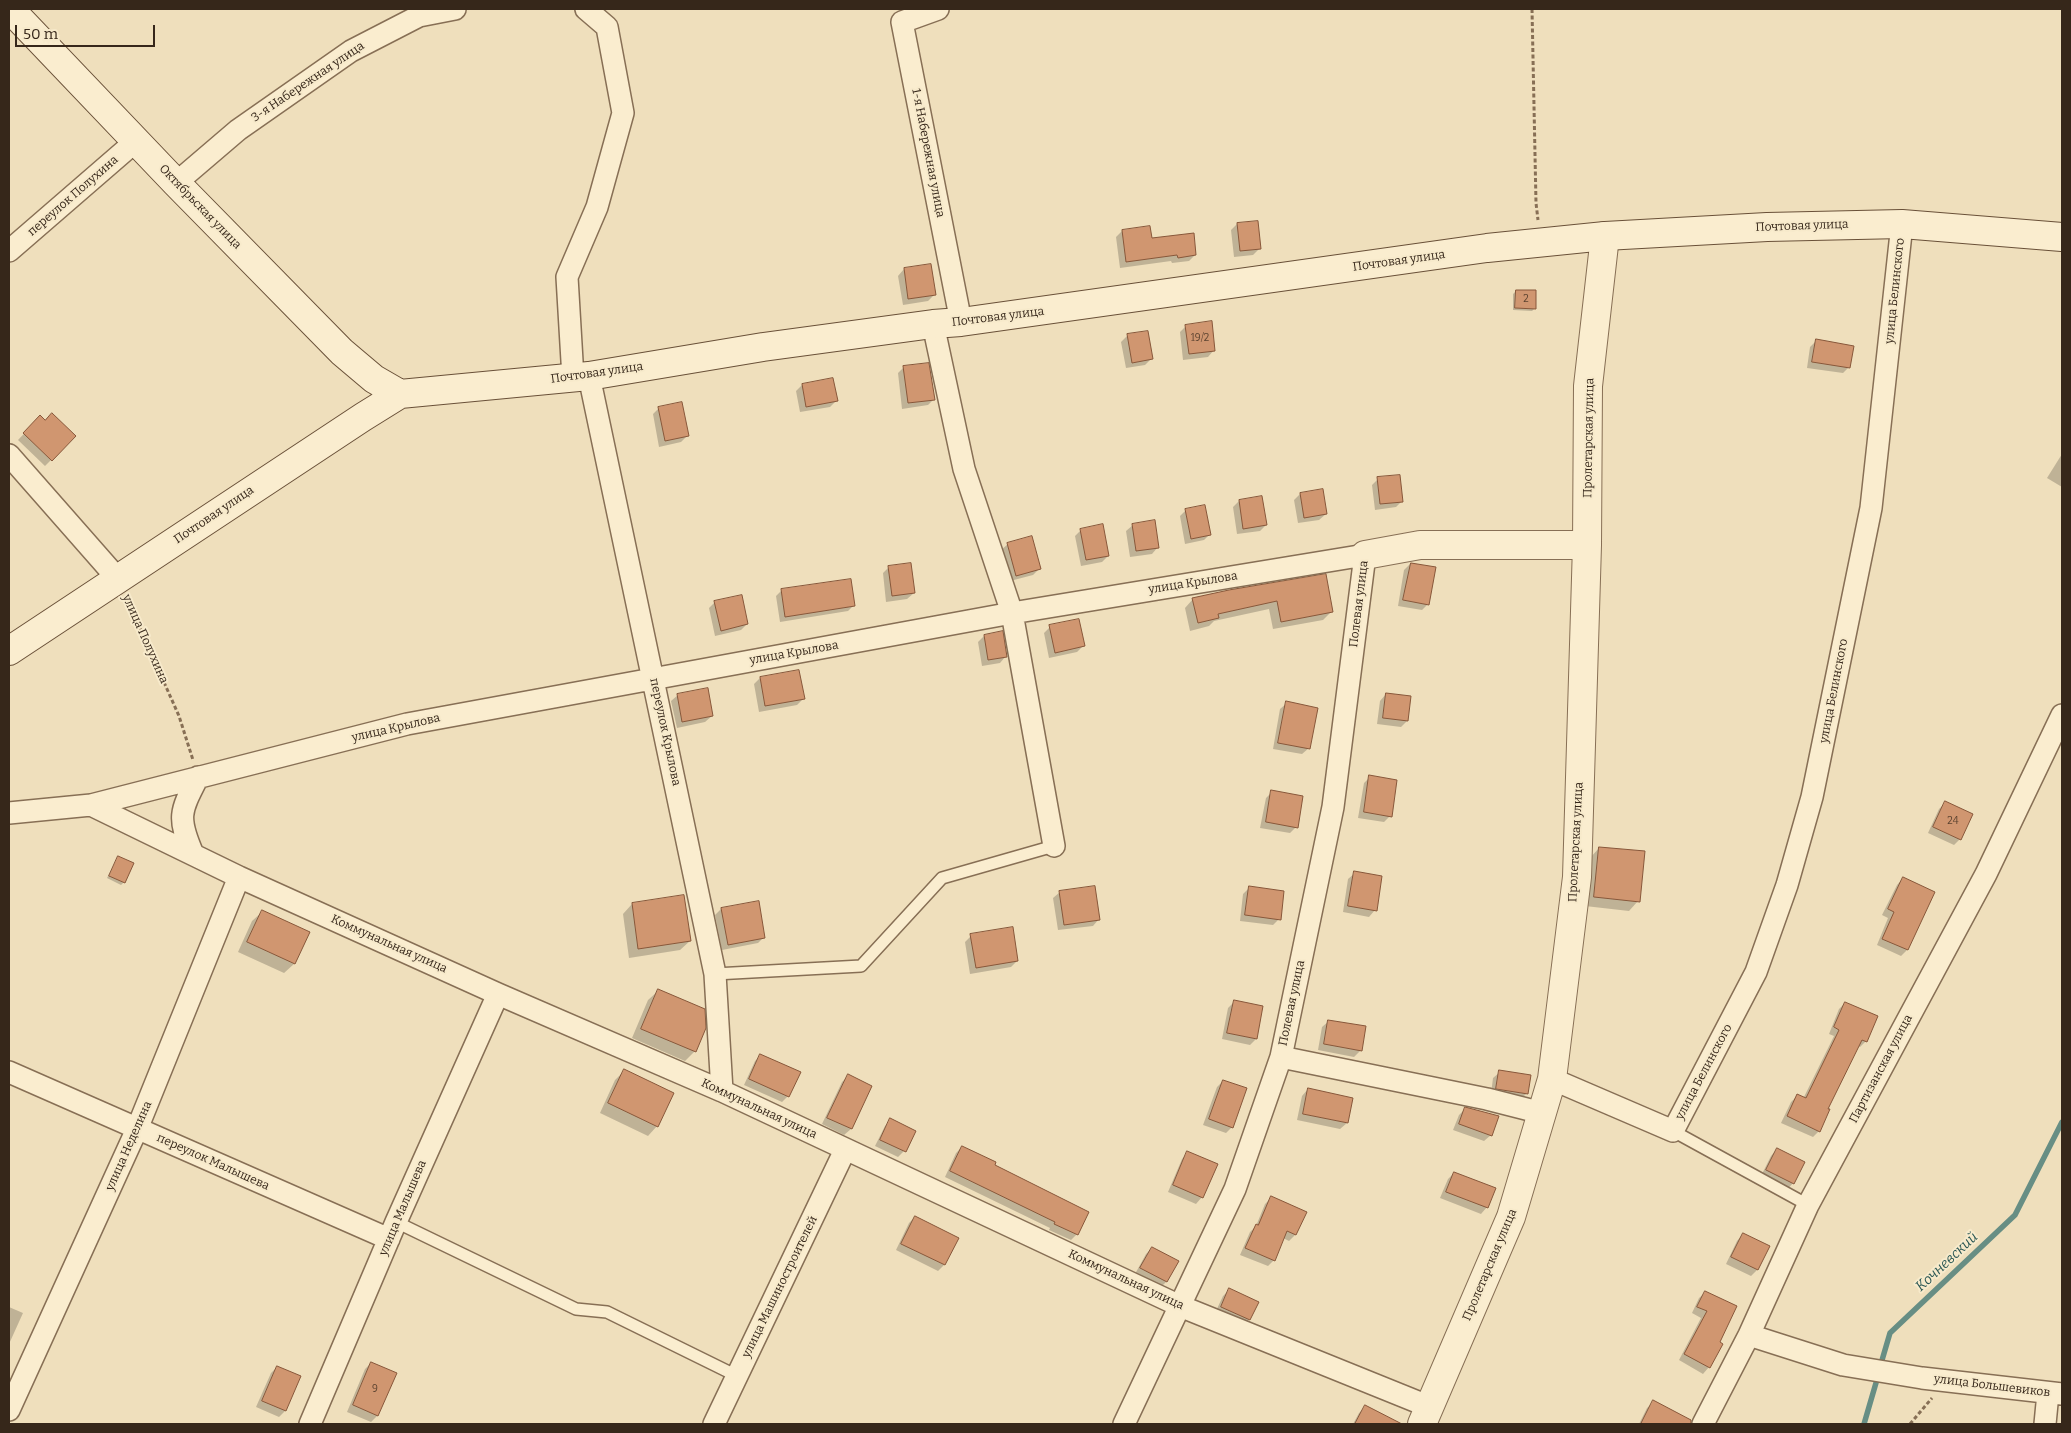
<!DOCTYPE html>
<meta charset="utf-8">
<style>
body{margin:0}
#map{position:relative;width:2071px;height:1433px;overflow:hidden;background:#efdfbc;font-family:Bitter,serif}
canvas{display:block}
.frame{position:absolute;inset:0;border:10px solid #36271a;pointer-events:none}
.scale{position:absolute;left:15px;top:25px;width:140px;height:22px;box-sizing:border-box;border:2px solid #36271a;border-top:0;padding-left:6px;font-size:15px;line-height:18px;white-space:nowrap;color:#36271a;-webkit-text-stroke:4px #f7eacb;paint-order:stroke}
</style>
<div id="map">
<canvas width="2071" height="1433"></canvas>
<div class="frame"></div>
<div class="scale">50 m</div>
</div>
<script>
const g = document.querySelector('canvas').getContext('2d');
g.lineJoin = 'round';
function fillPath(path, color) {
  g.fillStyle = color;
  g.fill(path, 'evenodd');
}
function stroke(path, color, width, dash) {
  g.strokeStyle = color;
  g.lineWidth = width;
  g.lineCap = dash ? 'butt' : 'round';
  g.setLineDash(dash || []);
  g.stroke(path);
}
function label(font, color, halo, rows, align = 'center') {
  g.font = font + ' Bitter,serif';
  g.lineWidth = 4;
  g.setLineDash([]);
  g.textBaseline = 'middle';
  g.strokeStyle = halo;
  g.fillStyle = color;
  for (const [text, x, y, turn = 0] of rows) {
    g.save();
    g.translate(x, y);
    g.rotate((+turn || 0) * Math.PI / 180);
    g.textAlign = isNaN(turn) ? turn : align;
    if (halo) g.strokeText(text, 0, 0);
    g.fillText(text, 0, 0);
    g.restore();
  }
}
fillPath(new Path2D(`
 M1237,224L1260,248L1253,255L1234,257L1231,230Z
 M1122,231L1195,255L1189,261L1172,263L1171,261L1120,268L1116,237Z
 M904,269L934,295L928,301L903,305L898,276Z
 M1516,291L1535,308L1532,311L1513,310V294Z
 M1186,326L1214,350L1208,357L1183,360L1180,332Z
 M1127,336L1151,359L1145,365L1126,368L1121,342Z
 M1816,341L1849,367L1843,373L1807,368L1810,347Z
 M904,367L934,399L928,405L902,409L898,373Z
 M802,385L836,401L830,407L800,412L796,391Z
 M659,408L687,436L681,442L659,447L653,414Z
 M40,417L45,422L75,436L45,466L18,440Z
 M2062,454V487L2047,478Z
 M1378,479L1402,501L1396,507L1375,510L1372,485Z
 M1300,494L1326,514L1319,520L1298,523L1294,500Z
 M1239,501L1266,525L1260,531L1237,534L1233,507Z
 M1186,510L1210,534L1204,540L1185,544L1180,516Z
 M1133,525L1158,547L1152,554L1130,557L1126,531Z
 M1081,530L1108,556L1102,562L1081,566L1075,536Z
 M1008,544L1039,569L1033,575L1010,581L1001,550Z
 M1410,564L1434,568L1428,604L1422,610L1398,606L1404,570Z
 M889,567L914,593L907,599L886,602L883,573Z
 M782,590L854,605L848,611L780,622L776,596Z
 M1229,591L1332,611L1323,620L1273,629L1269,609L1214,621L1209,626L1190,631L1185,608L1193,599Z
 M715,602L747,624L741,630L715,636L709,608Z
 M1050,627L1083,646L1077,652L1049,658L1044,633Z
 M984,636L1006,656L1000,663L982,666L978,642Z
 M798,671L803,699L797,705L759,712L754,684L760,678Z
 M1386,694L1407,721L1401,727L1377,724L1380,701Z
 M678,695L712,716L705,722L677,728L671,701Z
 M1287,703L1309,748L1302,754L1273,749L1280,709Z
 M1370,777L1390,816L1384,822L1358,818L1364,783Z
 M1272,792L1296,827L1290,833L1260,828L1266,798Z
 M1945,803L1960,839L1954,845L1928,833L1939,809Z
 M1599,848L1638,901L1629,911L1585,906L1590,858Z
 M118,857L124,882L121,885L107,878Z
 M1355,873L1375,910L1369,917L1343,912L1348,879Z
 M1903,878L1933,893L1907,950L1901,956L1877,945L1888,918L1882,915L1897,885Z
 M1249,888L1279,919L1273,925L1240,921L1243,894Z
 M1060,892L1099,919L1093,926L1058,930L1053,898Z
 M683,897L690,941L680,950L629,958L623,914L632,904Z
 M721,909L764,937L758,943L722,950L715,915Z
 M262,912L308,933L294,964L284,973L238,952L252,921Z
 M971,936L1017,961L1011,967L970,974L965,942Z
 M658,991L695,1051L685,1061L632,1038L648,1000Z
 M1234,1002L1256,1039L1250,1045L1222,1039L1228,1008Z
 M1845,1003L1866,1041L1860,1047L1858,1046L1827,1109L1819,1131L1813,1137L1781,1123L1791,1102L1797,1096L1803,1099L1834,1036L1829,1034L1839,1009Z
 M1329,1021L1361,1050L1354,1057L1318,1050L1322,1027Z
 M761,1055L788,1096L782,1102L744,1085L755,1061Z
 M625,1070L657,1126L648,1136L600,1113L615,1080Z
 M1500,1072L1527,1093L1521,1099L1491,1094L1493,1078Z
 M848,1076L871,1086L851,1129L844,1135L822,1124L842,1082Z
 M1223,1081L1232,1127L1226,1133L1203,1125L1217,1087Z
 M1308,1089L1352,1099L1347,1123L1340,1129L1297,1120L1302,1096Z
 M1465,1109L1491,1135L1484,1141L1453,1130L1459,1115Z
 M891,1120L904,1151L898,1157L875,1146L885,1126Z
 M962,1147L993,1165L1077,1234L1071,1240L1049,1230L1050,1228L945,1177L956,1153Z
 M1777,1149L1793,1183L1787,1190L1761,1176L1771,1156Z
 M1188,1152L1202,1197L1196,1204L1168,1192L1182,1159Z
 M1454,1173L1487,1207L1481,1214L1440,1198L1448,1179Z
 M1271,1198L1305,1213L1295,1235L1289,1241L1283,1238L1274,1260L1268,1266L1240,1255L1250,1232L1256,1226L1265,1204Z
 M915,1217L944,1265L938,1271L896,1250L909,1223Z
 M1743,1234L1768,1247L1757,1270L1751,1276L1726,1264L1737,1241Z
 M1152,1248L1166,1282L1160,1288L1135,1274L1146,1254Z
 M1229,1290L1249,1320L1243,1326L1215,1313L1223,1296Z
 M1706,1292L1719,1343L1709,1367L1703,1374L1679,1360L1701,1318L1692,1313L1699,1298Z
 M9,1307L23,1313L9,1344Z
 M371,1363L395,1373L377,1416L371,1422L347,1412L365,1369Z
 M277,1367L285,1411L279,1417L256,1407L271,1373Z
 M1654,1402L1681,1416L1676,1424H1639L1647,1408Z
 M1365,1407L1390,1420L1388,1424H1353L1359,1413Z`), '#0003');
stroke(new Path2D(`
 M1880,1367L1890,1333L2015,1215L2062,1122
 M1864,1424L1878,1376`), '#678e84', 5.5);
const building = new Path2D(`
 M1258,221L1261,249L1240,251L1237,223Z
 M1150,226L1152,238L1194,233L1196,255L1178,258L1177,255L1126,262L1122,230Z
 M931,264L936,295L908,299L904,268Z
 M1516,290H1536V309L1515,308Z
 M1212,321L1215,351L1189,354L1185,325Z
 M1148,331L1153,359L1132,363L1127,334Z
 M1816,339L1854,346L1850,368L1812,362Z
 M929,363L935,400L908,403L903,366Z
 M833,378L838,401L806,407L802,384Z
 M682,402L689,436L665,441L658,407Z
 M52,413L76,436L52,461L23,433L40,415L45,420Z
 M1400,475L1403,502L1380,504L1377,477Z
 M1323,489L1327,514L1304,518L1300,493Z
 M1262,496L1267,525L1243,529L1239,500Z
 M1205,505L1211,535L1191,539L1185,509Z
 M1155,520L1159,548L1136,551L1132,524Z
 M1103,524L1109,556L1086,560L1080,529Z
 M1032,536L1041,569L1016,576L1007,543Z
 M911,563L915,593L892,596L888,566Z
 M1411,563L1436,567L1429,605L1403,600Z
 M1326,574L1333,612L1281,622L1277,601L1218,614L1219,618L1198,623L1192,598L1229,590Z
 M851,579L855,606L785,617L781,589Z
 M742,595L748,624L721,631L714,601Z
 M1079,619L1085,646L1055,653L1049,625Z
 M1003,631L1007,657L988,660L984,635Z
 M799,670L805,699L765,706L760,677Z
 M708,688L713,716L682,722L677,694Z
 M1386,693L1411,696L1408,721L1383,718Z
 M1286,701L1318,708L1310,749L1278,743Z
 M1369,775L1397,780L1392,817L1364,812Z
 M1271,790L1303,796L1298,828L1266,822Z
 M1945,801L1973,814L1961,840L1933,827Z
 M1599,847L1645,851L1640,902L1594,897Z
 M118,856L134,863L125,883L109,876Z
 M1354,871L1382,876L1377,911L1348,906Z
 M1903,877L1935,892L1908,950L1882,939L1894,912L1888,909Z
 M1095,886L1100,920L1064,925L1059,891Z
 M1249,886L1284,891L1281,920L1245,915Z
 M684,895L691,941L638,949L632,903Z
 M759,901L765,938L728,945L721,908Z
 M262,910L310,932L295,964L247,942Z
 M1013,927L1018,961L976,968L970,934Z
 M658,989L705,1009L706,1028L696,1052L641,1029Z
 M1234,1000L1263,1006L1257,1039L1227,1033Z
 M1845,1002L1878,1016L1867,1042L1862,1040L1828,1109H1830L1820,1132L1787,1116L1797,1094L1806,1098L1839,1030L1834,1027Z
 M1328,1020L1366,1026L1362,1051L1324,1044Z
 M760,1054L801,1072L789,1097L749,1079Z
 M624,1069L674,1093L658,1127L608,1103Z
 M1499,1070L1531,1075L1528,1094L1496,1089Z
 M848,1074L872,1086L852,1129L827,1118Z
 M1223,1080L1247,1088L1233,1128L1209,1119Z
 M1308,1088L1353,1098L1348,1123L1303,1114Z
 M1465,1107L1499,1116L1492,1136L1459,1124Z
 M890,1118L916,1131L906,1152L880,1140Z
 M962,1146L996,1162L995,1165L1089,1212L1078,1235L1054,1224L1055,1222L950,1171Z
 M1777,1148L1805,1162L1794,1184L1766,1170Z
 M1187,1151L1218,1164L1203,1198L1173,1185Z
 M1454,1172L1496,1188L1488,1208L1446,1192Z
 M1271,1196L1307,1212L1296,1235L1287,1231L1275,1261L1245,1248L1256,1224L1258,1225Z
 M915,1216L959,1238L945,1265L901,1244Z
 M1743,1233L1770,1246L1758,1270L1731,1257Z
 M1152,1247L1179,1261L1167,1282L1140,1268Z
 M1229,1288L1259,1302L1250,1320L1221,1307Z
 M1705,1291L1737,1306L1720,1342L1723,1344L1710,1368L1684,1354L1707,1311L1697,1307Z
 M371,1362L397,1373L378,1416L353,1405Z
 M277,1366L301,1376L286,1411L262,1401Z
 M1653,1400L1691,1420V1424H1641Z
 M1365,1405L1402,1424H1355Z`);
fillPath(building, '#d09670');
stroke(building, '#87573a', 1);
const service = new Path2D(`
 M715,974L861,966L942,878L1054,846
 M1673,1131L1808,1205
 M396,1222L576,1309L607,1312L737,1376`);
const minor = new Path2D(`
 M938,9L902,22L961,322
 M176,183L238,130L351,51L419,16L455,9
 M9,251L136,141
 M933,324L964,469L1012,613L1054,846
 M589,376L715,974L722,1091
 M573,378L567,277L597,207L623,113L607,27L586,9
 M9,455L118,579
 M91,805L239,877L498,994L722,1091L1180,1306L1430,1407
 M9,813L91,805L407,724L1012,613L1365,555L1333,807L1281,1057L1235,1189L1124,1424
 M193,854C177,817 180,812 198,777
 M1281,1057L1487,1099L1542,1113
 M9,1072L389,1239
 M1552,1079L1673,1131L1756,972L1787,885L1812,797L1871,508L1902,224
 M1749,1335L1843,1365L1922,1378L2062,1394
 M9,1410L137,1129L239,877
 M310,1424L396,1222L498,994
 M714,1424L845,1150
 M1703,1424L1749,1335L1808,1205L1986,874L2062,715
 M2045,1424L2048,1393`);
const tertiary = new Path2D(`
 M1365,555L1420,545H1587
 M1422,1424L1511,1217L1552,1079L1577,877L1587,545L1588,386L1605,236`);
const secondary = new Path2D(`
 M10,9L176,183L342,352L374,379L400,394
 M9,651L363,417L400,394L589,376L763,347L933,324L961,322L1487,248L1605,236L1767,227L1902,224L2062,237`);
stroke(service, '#876f55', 14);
stroke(minor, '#876f55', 24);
stroke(tertiary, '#876f55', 30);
stroke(secondary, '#695038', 30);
stroke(new Path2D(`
 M1532,9L1536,203L1538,220
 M127,599L179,716L193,760
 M1910,1424L1932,1398`), '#876f55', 3, [4, 2.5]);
stroke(service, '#faedcf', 11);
stroke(minor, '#faedcf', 21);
stroke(tertiary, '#faedcf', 28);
stroke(secondary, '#faedcf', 28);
label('10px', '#5c4330', null, [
 ["2",1526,299],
 ["19/2",1200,338],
 ["24",1953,821],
 ["9",375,1389]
]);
label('12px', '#36271a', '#f7eacb', [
 ["3-я Набережная улица",308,82,-34],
 ["1-я Набережная улица",928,153,79],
 ["переулок Полухина",73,196,-41],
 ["Октябрьская улица",200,207,46],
 ["Почтовая улица",1802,226,-2],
 ["Почтовая улица",1399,261,-8],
 ["улица Белинского",1895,291,-84],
 ["Почтовая улица",998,317,-7],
 ["Почтовая улица",597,373,-8],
 ["Пролетарская улица",1589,438,-89],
 ["Почтовая улица",214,515,-34],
 ["улица Крылова",1193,583,-9],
 ["Полевая улица",1359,604,-83],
 ["улица Полухина",145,639,66],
 ["улица Крылова",794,653,-10],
 ["улица Белинского",1834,691,-79],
 ["улица Крылова",396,728,-13],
 ["переулок Крылова",665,732,78],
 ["Пролетарская улица",1576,842,-87],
 ["Коммунальная улица",389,944,24],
 ["Полевая улица",1292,1003,-78],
 ["Партизанская улица",1881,1069,-62],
 ["улица Белинского",1704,1072,-62],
 ["Коммунальная улица",759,1109,25],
 ["улица Неделина",129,1146,-66],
 ["переулок Малышева",213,1162,24],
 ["улица Малышева",403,1208,-67],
 ["Пролетарская улица",1490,1265,-67],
 ["Коммунальная улица",1126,1280,25],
 ["улица Машиностроителей",780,1287,-64],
 ["улица Большевиков",1992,1386,7]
]);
label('italic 14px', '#295653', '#f7eacb', [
 ["Кочневский",1947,1262,-43]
]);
</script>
